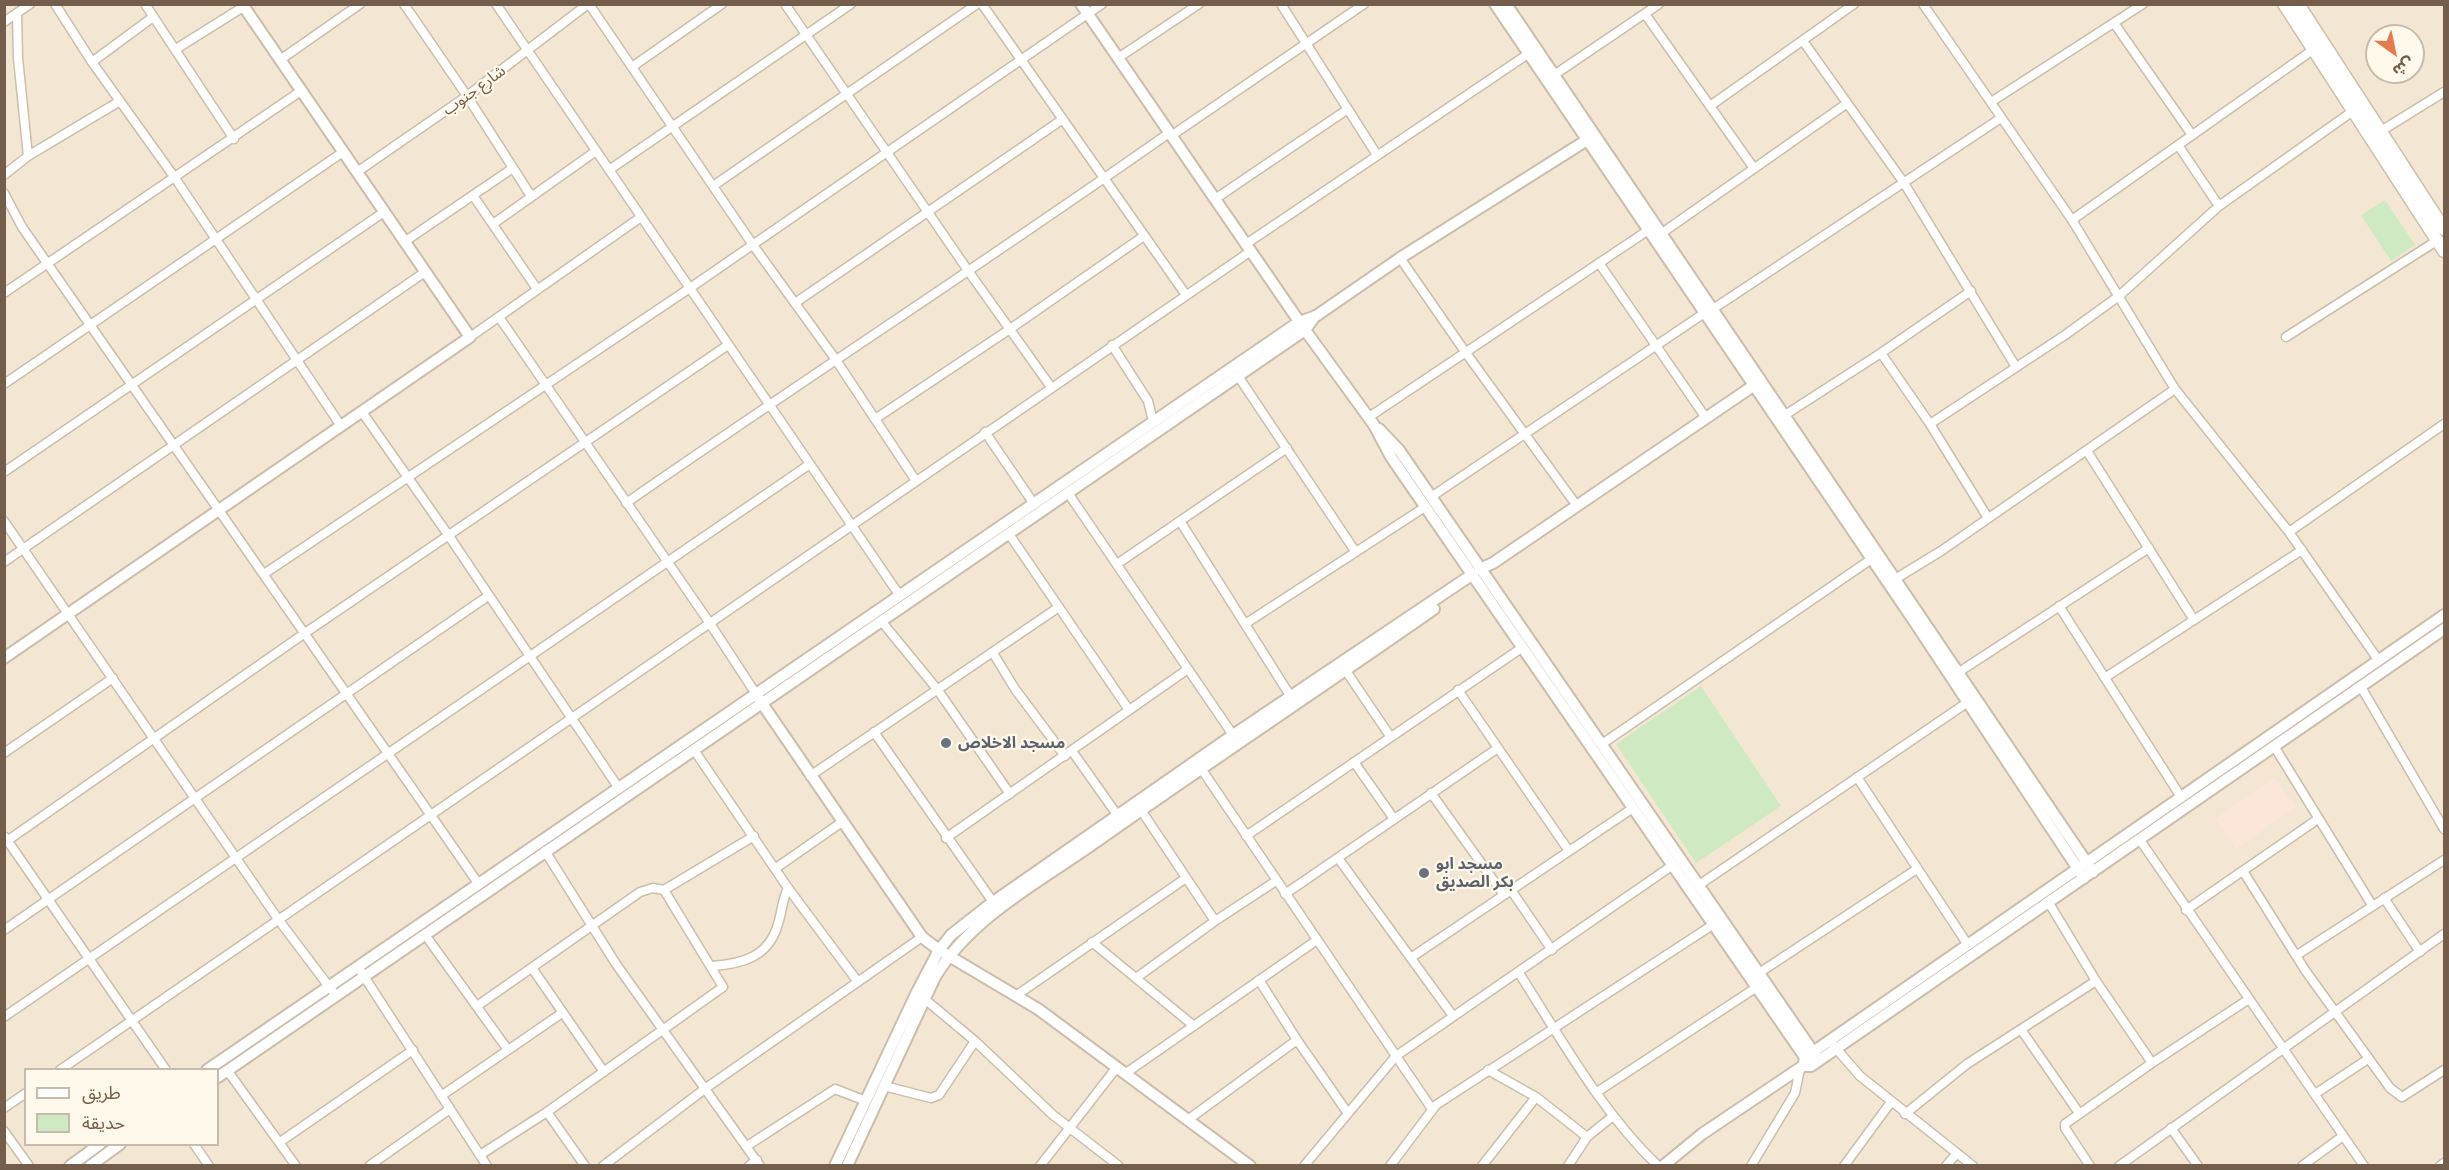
<!DOCTYPE html>
<meta charset="utf-8">
<style>
body{margin:0}
#map{position:relative;width:2449px;height:1170px;overflow:hidden;background:#fcf5e5;font-family:Ubuntu,"Noto Sans Arabic",sans-serif}
canvas{display:block}
.frame{position:absolute;inset:0;border:6px solid #745d4a;pointer-events:none}
.legend{position:absolute;left:24px;top:1068px;width:195px;height:78px;box-sizing:border-box;background:#fff9eb;border:2px solid #c7bbab;margin:0;padding:8px 10px;list-style:none;font-size:18px;color:#745d4a}
.legend li{display:flex;align-items:center;gap:12px;height:30px}
.legend b{width:30px;border:2px solid #c7bbab}
.north{position:absolute;left:2365px;top:24px;width:60px;height:60px;box-sizing:border-box;background:#fff9eb;border:2px solid #c7bbab;border-radius:50%;rotate:147deg;font-size:16px;font-weight:700;line-height:24px;text-align:center;color:#745d4a}
.north::after{content:'';display:block;margin:auto;width:21px;height:27px;background:#e47b4c;clip-path:polygon(50% 0,100% 100%,50% 72%,0 100%)}
</style>
<div id="map">
<canvas width="2449" height="1170"></canvas>
<div class="frame"></div>
<ul class="legend">
<li><b style="height:8px;background:#fff"></b>طريق</li>
<li><b style="height:16px;background:#cfe9c3"></b>حديقة</li>
</ul>
<div class="north">ش</div>
</div>
<script>
const g = document.querySelector('canvas').getContext('2d');
g.lineJoin = 'round';
function fillPath(path, color) {
  g.fillStyle = color;
  g.fill(path, 'evenodd');
}
function stroke(path, color, width, dash) {
  g.strokeStyle = color;
  g.lineWidth = width;
  g.lineCap = dash ? 'butt' : 'round';
  g.setLineDash(dash || []);
  g.stroke(path);
}
function label(font, color, halo, rows, align = 'center') {
  g.font = font + ' Ubuntu,"Noto Sans Arabic",sans-serif';
  g.lineWidth = 4.5;
  g.setLineDash([]);
  g.textBaseline = 'middle';
  g.strokeStyle = halo;
  g.fillStyle = color;
  for (const [text, x, y, turn = 0] of rows) {
    g.save();
    g.translate(x, y);
    g.rotate((+turn || 0) * Math.PI / 180);
    g.textAlign = isNaN(turn) ? turn : align;
    if (halo) g.strokeText(text, 0, 0);
    g.fillText(text, 0, 0);
    g.restore();
  }
}
fillPath(new Path2D(`
 M5,5H2444V1165H5ZM2377,36H2413V72H2377ZM26,1070H218V1144H26Z`), '#f3e7d3');
fillPath(new Path2D(`
 M2274,777L2296,807L2236,849L2215,819Z`), '#fce6d9');
fillPath(new Path2D(`
 M2385,200L2415,245L2391,261L2361,215Z
 M1701,686L1781,806L1696,863L1616,744Z`), '#cfe9c3');
const minor = new Path2D(`
 M55,4L92,62L175,178L341,426
 M145,4L234,139
 M404,4L467,96L531,196
 M496,4L900,596
 M589,4L753,245L836,360L916,481
 M785,4L969,272L1051,387
 M982,4L1186,295
 M1281,4L1377,155
 M1923,4L2072,220L2175,389L2289,532L2379,661
 M17,14L18,58L28,156
 M1645,14L1753,167
 M4,22L30,4
 M2114,23L2192,135
 M1803,41L1904,183L2016,367
 M176,49L243,7
 M1118,58L1199,4
 M280,60L360,4
 M92,62L153,17
 M632,67L722,4
 M1554,75L1659,4
 M1991,102L2143,4
 M1710,106L1854,4
 M2381,131L2444,92
 M1171,136L1364,4
 M2178,145L2219,206
 M609,170L851,4
 M357,172L467,96L588,4
 M4,175L28,156L120,101
 M713,186L977,4
 M4,193L22,227L478,883
 M474,197L537,289
 M1215,199L1348,109
 M2072,220L2317,47
 M493,224L596,151
 M1662,233L1846,104
 M404,242L513,168
 M1246,244L1528,54
 M1400,258L1466,353L1577,506
 M1599,263L1706,418
 M4,293L301,91
 M795,303L1063,119
 M1713,309L2001,118
 M499,317L709,622L756,694
 M470,337L641,217
 M2286,337L2438,240
 M1112,345L1148,401L1153,421
 M1881,353L1930,424L1988,518
 M1238,376L1355,551
 M4,384L343,152
 M362,412L449,536L618,787
 M1785,415L1881,353L1971,291
 M1369,417L1647,231
 M875,419L1010,329L1144,236
 M1930,424L2065,335L2119,296L2219,206L2353,111
 M985,432L1034,504
 M2087,451L2194,620
 M4,472L384,212
 M1068,493L1233,735
 M1431,497L1703,314
 M626,503C806,378 990,259 1169,133
 M4,521L278,919L336,996
 M1180,521L1291,697
 M2289,532L2444,424
 M1009,534L1129,710
 M4,562L425,272
 M1117,564L1287,448
 M264,574L690,288L1102,4
 M1892,581L1941,551L2175,389
 M2059,606L2181,797
 M882,622L937,689L1010,794
 M1245,624L1425,507
 M993,653L1015,689L1065,756
 M1346,671L1390,736
 M1959,672L2149,548
 M2106,677L2302,550
 M2361,687L2444,829
 M1458,690L1569,851
 M874,732L993,902
 M1602,744L1870,560
 M2274,746L2372,905
 M694,750L788,888L858,982
 M1072,751L1118,816
 M4,753L113,678
 M1354,762L1394,819
 M1198,764L1432,1109
 M810,776L1059,607
 M1857,777L1968,945
 M1431,793L1504,895
 M1141,810L1215,921
 M1246,836L1523,647
 M5,837L166,1070
 M946,838L1188,669
 M2140,840L2364,1166
 M4,843L305,633L728,345
 M545,851L616,964L760,1166
 M1338,858L1453,1016
 M776,868L842,822
 M2243,871L2305,970L2390,1088L2402,1097L2444,1070
 M1699,885L1968,702
 M664,890L754,836
 M1511,890L1552,950
 M1285,894L1498,748
 M2384,898L2420,952
 M2049,903L2096,981L2152,1063
 M2186,910L2318,819
 M4,930L488,596
 M426,936L508,1050
 M1092,942L1194,1026
 M2297,955L2444,860
 M1412,957L1633,808
 M712,966C742,964 769,957 778,924C782,912 782,900 788,888
 M358,967L487,1166
 M532,968L604,1072
 M1519,973C1561,1039 1601,1111 1658,1166
 M1759,973L1917,869
 M1136,978L1215,921L1276,881
 M1259,980L1297,1040L1347,1112
 M1017,995L1186,878
 M921,996L975,1041L1053,1115L1119,1166
 M477,1006L640,892L653,888L664,890L723,987L547,1112L480,1155
 M4,1017L810,464
 M2022,1031L2079,1113
 M1833,1045L1860,1076L1973,1166
 M60,1070L1251,251
 M227,1070L296,1166
 M1488,1070L1536,1097L1587,1137
 M1126,1073L1317,940
 M884,1086L931,1098L939,1095L975,1041
 M1597,1092L1757,987
 M2315,1094L2368,1059
 M441,1096L562,1013
 M4,1108L26,1093
 M547,1112L585,1166
 M1905,1114L1967,1064L2096,981
 M1189,1119L1297,1040
 M2171,1128L2198,1166
 M4,1131L29,1166
 M280,1142L413,1050
 M194,1144L209,1166
 M747,1146L835,1089L866,1101
 M369,1166L450,1109
 M603,1166L706,1088L922,937
 M749,1166L757,1160
 M1040,1166L1117,1067
 M1304,1166L1396,1056L1673,865
 M1390,1166L1436,1105L1714,924
 M1482,1166L1536,1097
 M1568,1166L1587,1137L1613,1116
 M1751,1166L1795,1093L1800,1069
 M1844,1166L1891,1102
 M1946,1166L1957,1153
 M2090,1166L2065,1128V1124L2152,1063L2249,999
 M2119,1166L2444,934
 M2302,1166L2343,1136
 M2440,1166L2444,1163`);
const tertiary = new Path2D(`
 M1081,4L1305,330L1374,425L1391,457L1811,1066
 M1495,4L1912,618L2084,878
 M1506,4L2093,872
 M1379,429L1399,450L1816,1056
 M1480,569L1493,563L1753,386
 M4,658L470,337L242,4
 M759,699L922,937L939,950L1038,1009L1250,1166
 M1804,1063L1805,1058L1813,1052L2444,615
 M207,1070L1299,322L1316,316L1400,258L1587,140
 M218,1077L1305,330L1315,316
 M70,1166L100,1144
 M90,1166L120,1144
 M835,1166L917,992L939,950L951,935L993,902L1233,735L1473,574
 M847,1166L935,977C970,918 1039,882 1093,844C1206,764 1321,688 1434,609
 M1663,1166L1702,1134L1803,1066H1811L2444,629`);
const secondary = new Path2D(`
 M2284,4L2444,251
 M2298,4L2444,229`);
stroke(minor, '#cdbdab', 11);
stroke(tertiary, '#cdbdab', 14);
stroke(secondary, '#d0bea8', 15);
stroke(minor, '#fff', 8);
stroke(tertiary, '#fff', 10);
stroke(secondary, '#fff', 12);
for (const [x, y, r, color] of [
 [946,743,6,"#6b7280"],
 [1424,873,6,"#6b7280"]
]) {
  const dot = new Path2D();
  dot.arc(x, y, r, 0, 2 * Math.PI);
  g.fillStyle = color;
  g.fill(dot);
  stroke(dot, '#fff9eb', 2);
}
label('16px', '#745d4a', '#fff9eb', [
 ["شارع جنوب",474,90,-36]
]);
label('bold 16px', '#5b616d', '#fff9eb', [
 ["مسجد الاخلاص",958,743],
 ["مسجد ابو",1436,864],
 ["بكر الصديق",1436,882]
], 'left');
</script>
